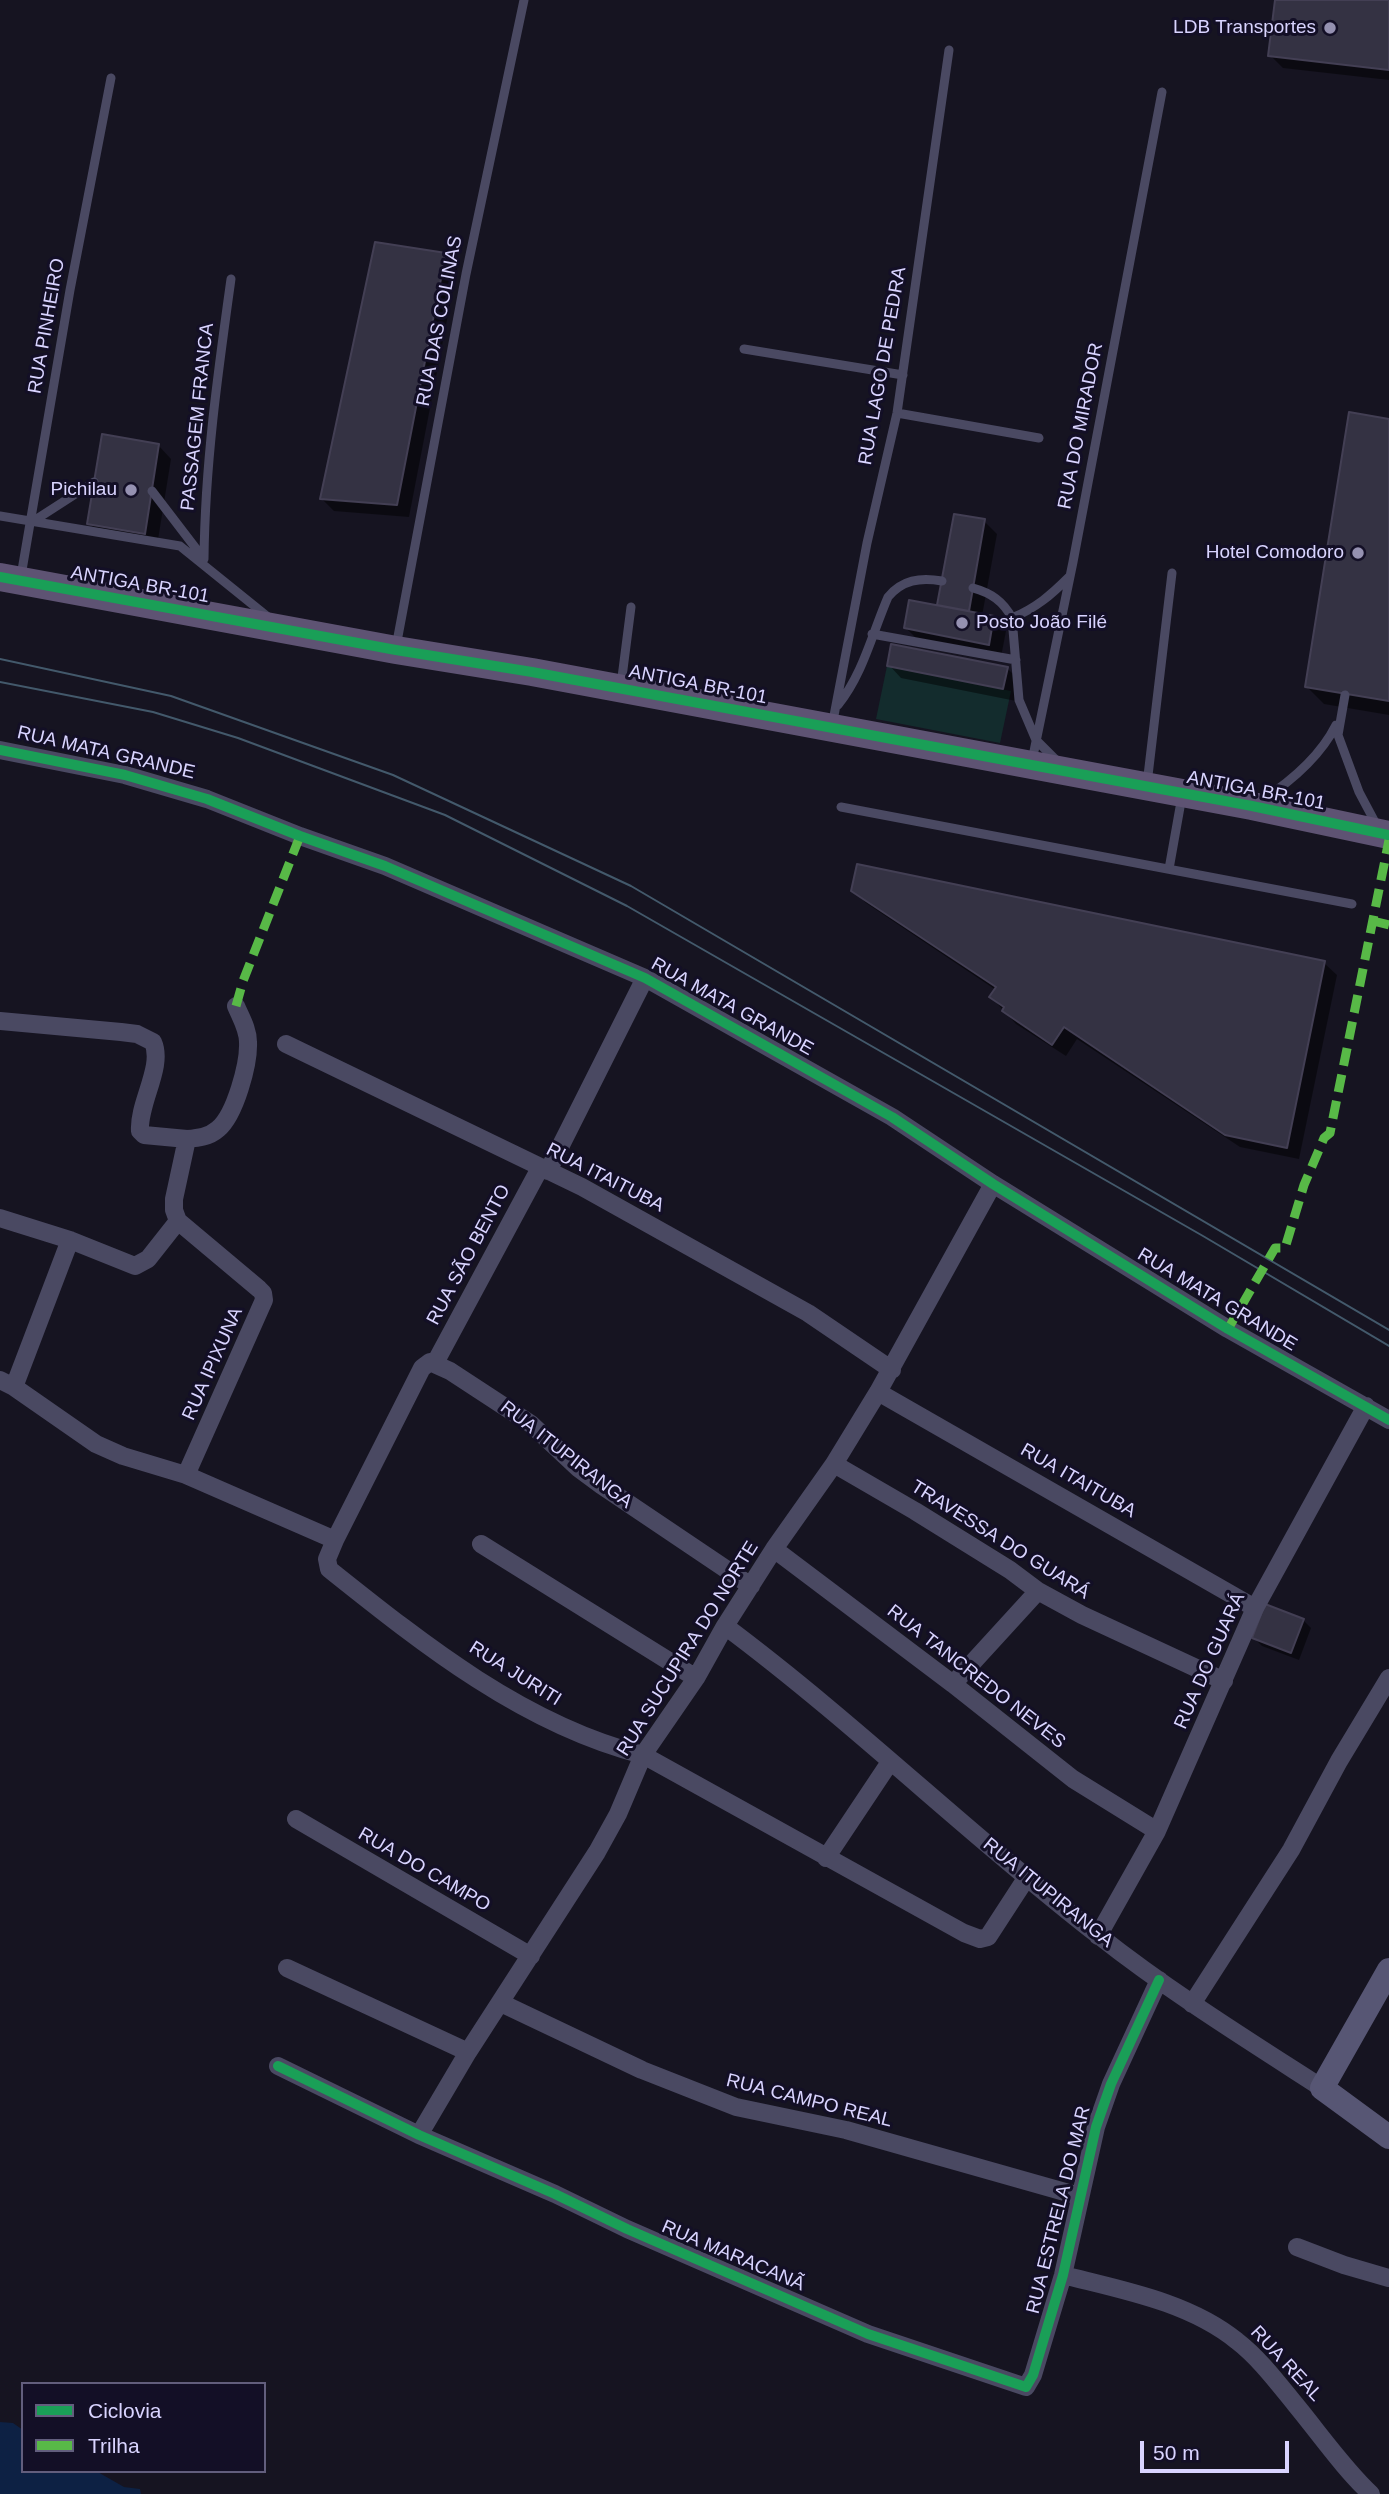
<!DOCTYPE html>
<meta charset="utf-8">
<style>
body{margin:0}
#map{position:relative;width:1389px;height:2494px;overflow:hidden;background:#161421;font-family:Helvetica,sans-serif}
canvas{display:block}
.legend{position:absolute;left:21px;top:2382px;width:245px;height:91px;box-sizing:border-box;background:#130f26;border:2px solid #625e7d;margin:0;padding:9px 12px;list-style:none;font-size:21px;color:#d9d4ff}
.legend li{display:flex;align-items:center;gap:14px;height:35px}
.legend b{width:35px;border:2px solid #625e7d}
.scale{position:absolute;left:1140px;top:2441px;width:149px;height:32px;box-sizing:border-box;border:4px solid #d9d4ff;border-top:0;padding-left:9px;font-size:21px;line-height:24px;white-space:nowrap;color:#d9d4ff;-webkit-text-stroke:5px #130f26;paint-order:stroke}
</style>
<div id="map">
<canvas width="1389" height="2494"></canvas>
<ul class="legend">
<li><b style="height:9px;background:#1a9f57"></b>Ciclovia</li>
<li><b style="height:9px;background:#58b947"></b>Trilha</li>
</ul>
<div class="scale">50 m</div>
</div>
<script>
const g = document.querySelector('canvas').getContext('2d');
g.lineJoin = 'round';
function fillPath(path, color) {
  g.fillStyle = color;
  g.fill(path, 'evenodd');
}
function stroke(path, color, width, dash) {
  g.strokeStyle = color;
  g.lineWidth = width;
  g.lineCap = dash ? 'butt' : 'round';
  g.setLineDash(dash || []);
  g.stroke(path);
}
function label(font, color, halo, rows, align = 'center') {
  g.font = font + ' Helvetica,sans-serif';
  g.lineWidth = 6;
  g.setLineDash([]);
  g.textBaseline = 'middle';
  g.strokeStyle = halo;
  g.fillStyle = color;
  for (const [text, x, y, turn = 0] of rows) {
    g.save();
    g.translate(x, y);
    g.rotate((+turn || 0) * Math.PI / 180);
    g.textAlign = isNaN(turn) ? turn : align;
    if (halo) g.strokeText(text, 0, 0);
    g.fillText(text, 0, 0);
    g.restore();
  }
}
fillPath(new Path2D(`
 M887,666L1011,691L1000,743L876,719Z`), '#132c2d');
fillPath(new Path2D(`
 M0,2422L13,2423L23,2430V2471H96L124,2487L140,2489L141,2494H0Z`), '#0d2144');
fillPath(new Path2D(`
 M1276,0H1389V80L1283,68L1270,55Z
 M445,255L457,268L409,517L334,511L321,498Z
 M1389,421V715L1324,704L1307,687Z
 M159,446L171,459L157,546L102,536L89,523Z
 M955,516L984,521L997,534L982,616L994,618L1006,631L1001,657L918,640L906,628L939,607Z
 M889,665L1007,668L1020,681L1016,701L901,678Z
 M853,890L1324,963L1337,975L1299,1159L1240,1147L1077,1039L1066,1056L1016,1024L991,997L996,990L866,903Z
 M1303,1620L1311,1628L1299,1660L1262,1646L1254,1638Z`), '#0007');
const building = new Path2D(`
 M1275,0H1389V70L1268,56Z
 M375,242L446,253L397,505L320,499Z
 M1349,412L1389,419V701L1305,687Z
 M102,434L159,444L145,534L87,524Z
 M954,514L985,519L969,611L937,605Z
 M909,600L994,616L989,645L904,628Z
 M891,644L1008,667L1003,689L887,666Z
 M857,864L1325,961L1287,1148L1225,1135L1064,1027L1052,1045L1002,1011L1004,1007L989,997L996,987L851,891Z
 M1265,1604L1304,1619L1291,1653L1252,1638Z`);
fillPath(building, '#343243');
stroke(building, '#433f54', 2);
stroke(new Path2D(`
 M744,349L903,375
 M897,413L1039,438
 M152,491L204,559
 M0,516L180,546L268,617
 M32,522L94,482
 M204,559C205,464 218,372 231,279
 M21,576L70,290L111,78
 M973,588C991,593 1003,601 1012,618L1019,700L1036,740L1059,763
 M1012,618C1036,608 1051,595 1069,577
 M872,634L1016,660
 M396,647L466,274L524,0
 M621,685L631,607
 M1345,695L1338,735L1359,792L1376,824
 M838,705C863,674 872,634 888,597C902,580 920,577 942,581
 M832,726L867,543L897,413L949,50
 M1032,761L1073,562L1162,92
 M1147,784L1172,573
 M1261,801C1290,782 1320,757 1336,725
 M841,807L1352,904
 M1169,869L1182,796`), '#4a4962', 9);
stroke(new Path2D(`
 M0,750L125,775L207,799L300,836L385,866L645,978L892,1117L993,1184L1228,1329L1389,1420
 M0,1021L121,1032L137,1034L153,1042C164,1067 138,1103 140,1131L144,1135L187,1139
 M286,1044L582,1187L808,1313L892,1370
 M548,1171L645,978
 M0,1218L70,1240L135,1266L148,1259L178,1221
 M435,1363L540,1168
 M0,1380L14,1387L96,1444L123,1456L186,1475L335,1540L327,1559L329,1569C423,1644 524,1725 643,1755L964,1933L980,1939L988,1937L1027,1877
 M14,1387L70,1240
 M878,1392L1255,1608
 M834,1464L915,1511L1010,1570L1038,1591L1082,1615L1224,1681
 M186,1475L264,1300L263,1293L259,1289L178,1221L174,1210V1199L187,1139C198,1138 209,1137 218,1129C235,1115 249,1064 248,1042C248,1029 241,1018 236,1006
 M335,1540L422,1368L430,1362L450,1371L531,1424L578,1468L601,1485L751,1586
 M481,1544L696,1678
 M774,1549L953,1684L1073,1779L1157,1831
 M725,1626C855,1723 970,1836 1098,1935C1169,1991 1246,2039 1322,2088
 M953,1684L1038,1591
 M296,1819L531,1956
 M826,1858L890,1762
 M1098,1936L1157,1831L1255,1608L1366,1406
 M287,1968L468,2052
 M501,2003L642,2070L736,2107L846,2130L1079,2196
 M1192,2004L1291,1850L1339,1761L1389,1678
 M278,2066L419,2135L555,2194L627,2229L868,2334L1026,2387L1033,2375L1063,2275L1096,2127L1111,2084L1159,1980
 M419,2135L468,2052L597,1852L618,1814L643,1755L696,1678L725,1626L774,1549L834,1464L878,1392L993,1184
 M1297,2247L1344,2265L1389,2278
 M1063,2275C1122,2290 1189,2302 1237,2341C1259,2358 1277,2382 1295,2404C1319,2433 1344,2469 1371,2494`), '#4a4962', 18);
stroke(new Path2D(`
 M1389,1970L1322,2088L1389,2137`), '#575674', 24);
stroke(new Path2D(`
 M0,577L396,650L532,672L1252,806L1389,835`), '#5e5373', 28);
stroke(new Path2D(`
 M0,659L171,696L393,775L631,886L1389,1330
 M0,682L153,712L238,738L445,815L627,906L1203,1236L1389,1346`), '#43596b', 2);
stroke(new Path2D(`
 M1373,921L1389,925
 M236,1006L243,981L300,836
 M1228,1329L1275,1248H1285L1304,1185L1324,1138L1330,1133L1389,840`), '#58b947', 9, [18, 9]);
stroke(new Path2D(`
 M0,577L396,650L532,672L1252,806L1389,835
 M0,750L125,775L207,799L300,836L385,866L645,978L892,1117L993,1184L1228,1329L1389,1420
 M278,2066L419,2135L555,2194L627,2229L868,2334L1026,2387L1033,2375L1063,2275L1096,2127L1111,2084L1159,1980`), '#1a9f57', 10);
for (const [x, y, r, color] of [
 [1330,28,7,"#9591b1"],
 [131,490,7,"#9591b1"],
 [1358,553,7,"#9591b1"],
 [962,623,7,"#9591b1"]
]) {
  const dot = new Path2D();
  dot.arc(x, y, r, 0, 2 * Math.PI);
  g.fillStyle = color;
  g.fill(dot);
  stroke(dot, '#130f26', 2.5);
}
label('19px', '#d9d4ff', '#130f26', [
 ["LDB Transportes",1316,28],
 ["Pichilau",117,490],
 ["Hotel Comodoro",1344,553],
 ["Posto João Filé",976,623,"left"]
], 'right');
label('19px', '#d9d4ff', '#130f26', [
 ["RUA DAS COLINAS",440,321,-79],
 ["RUA PINHEIRO",47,326,-80],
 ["RUA LAGO DE PEDRA",883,366,-80],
 ["PASSAGEM FRANCA",198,417,-84],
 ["RUA DO MIRADOR",1081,426,-79],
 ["ANTIGA BR-101",140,585,10],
 ["ANTIGA BR-101",698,685,11],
 ["RUA MATA GRANDE",106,753,13],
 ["ANTIGA BR-101",1256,791,11],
 ["RUA MATA GRANDE",732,1007,29],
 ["RUA ITAITUBA",605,1178,27],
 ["RUA SÃO BENTO",469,1255,-62],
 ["RUA MATA GRANDE",1217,1300,31],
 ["RUA IPIXUNA",213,1364,-66],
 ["RUA ITUPIRANGA",566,1455,38],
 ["RUA ITAITUBA",1078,1481,30],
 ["TRAVESSA DO GUARÁ",1000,1540,32],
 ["RUA SUCUPIRA DO NORTE",688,1649,-58],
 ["RUA DO GUARÁ",1210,1661,-66],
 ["RUA JURITI",515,1674,32],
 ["RUA TANCREDO NEVES",976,1677,38],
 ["RUA DO CAMPO",424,1870,30],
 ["RUA ITUPIRANGA",1048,1893,39],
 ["RUA CAMPO REAL",809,2101,14],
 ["RUA ESTRELA DO MAR",1059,2210,-76],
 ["RUA MARACANÃ",733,2256,23],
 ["RUA REAL",1286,2364,47]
]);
</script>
